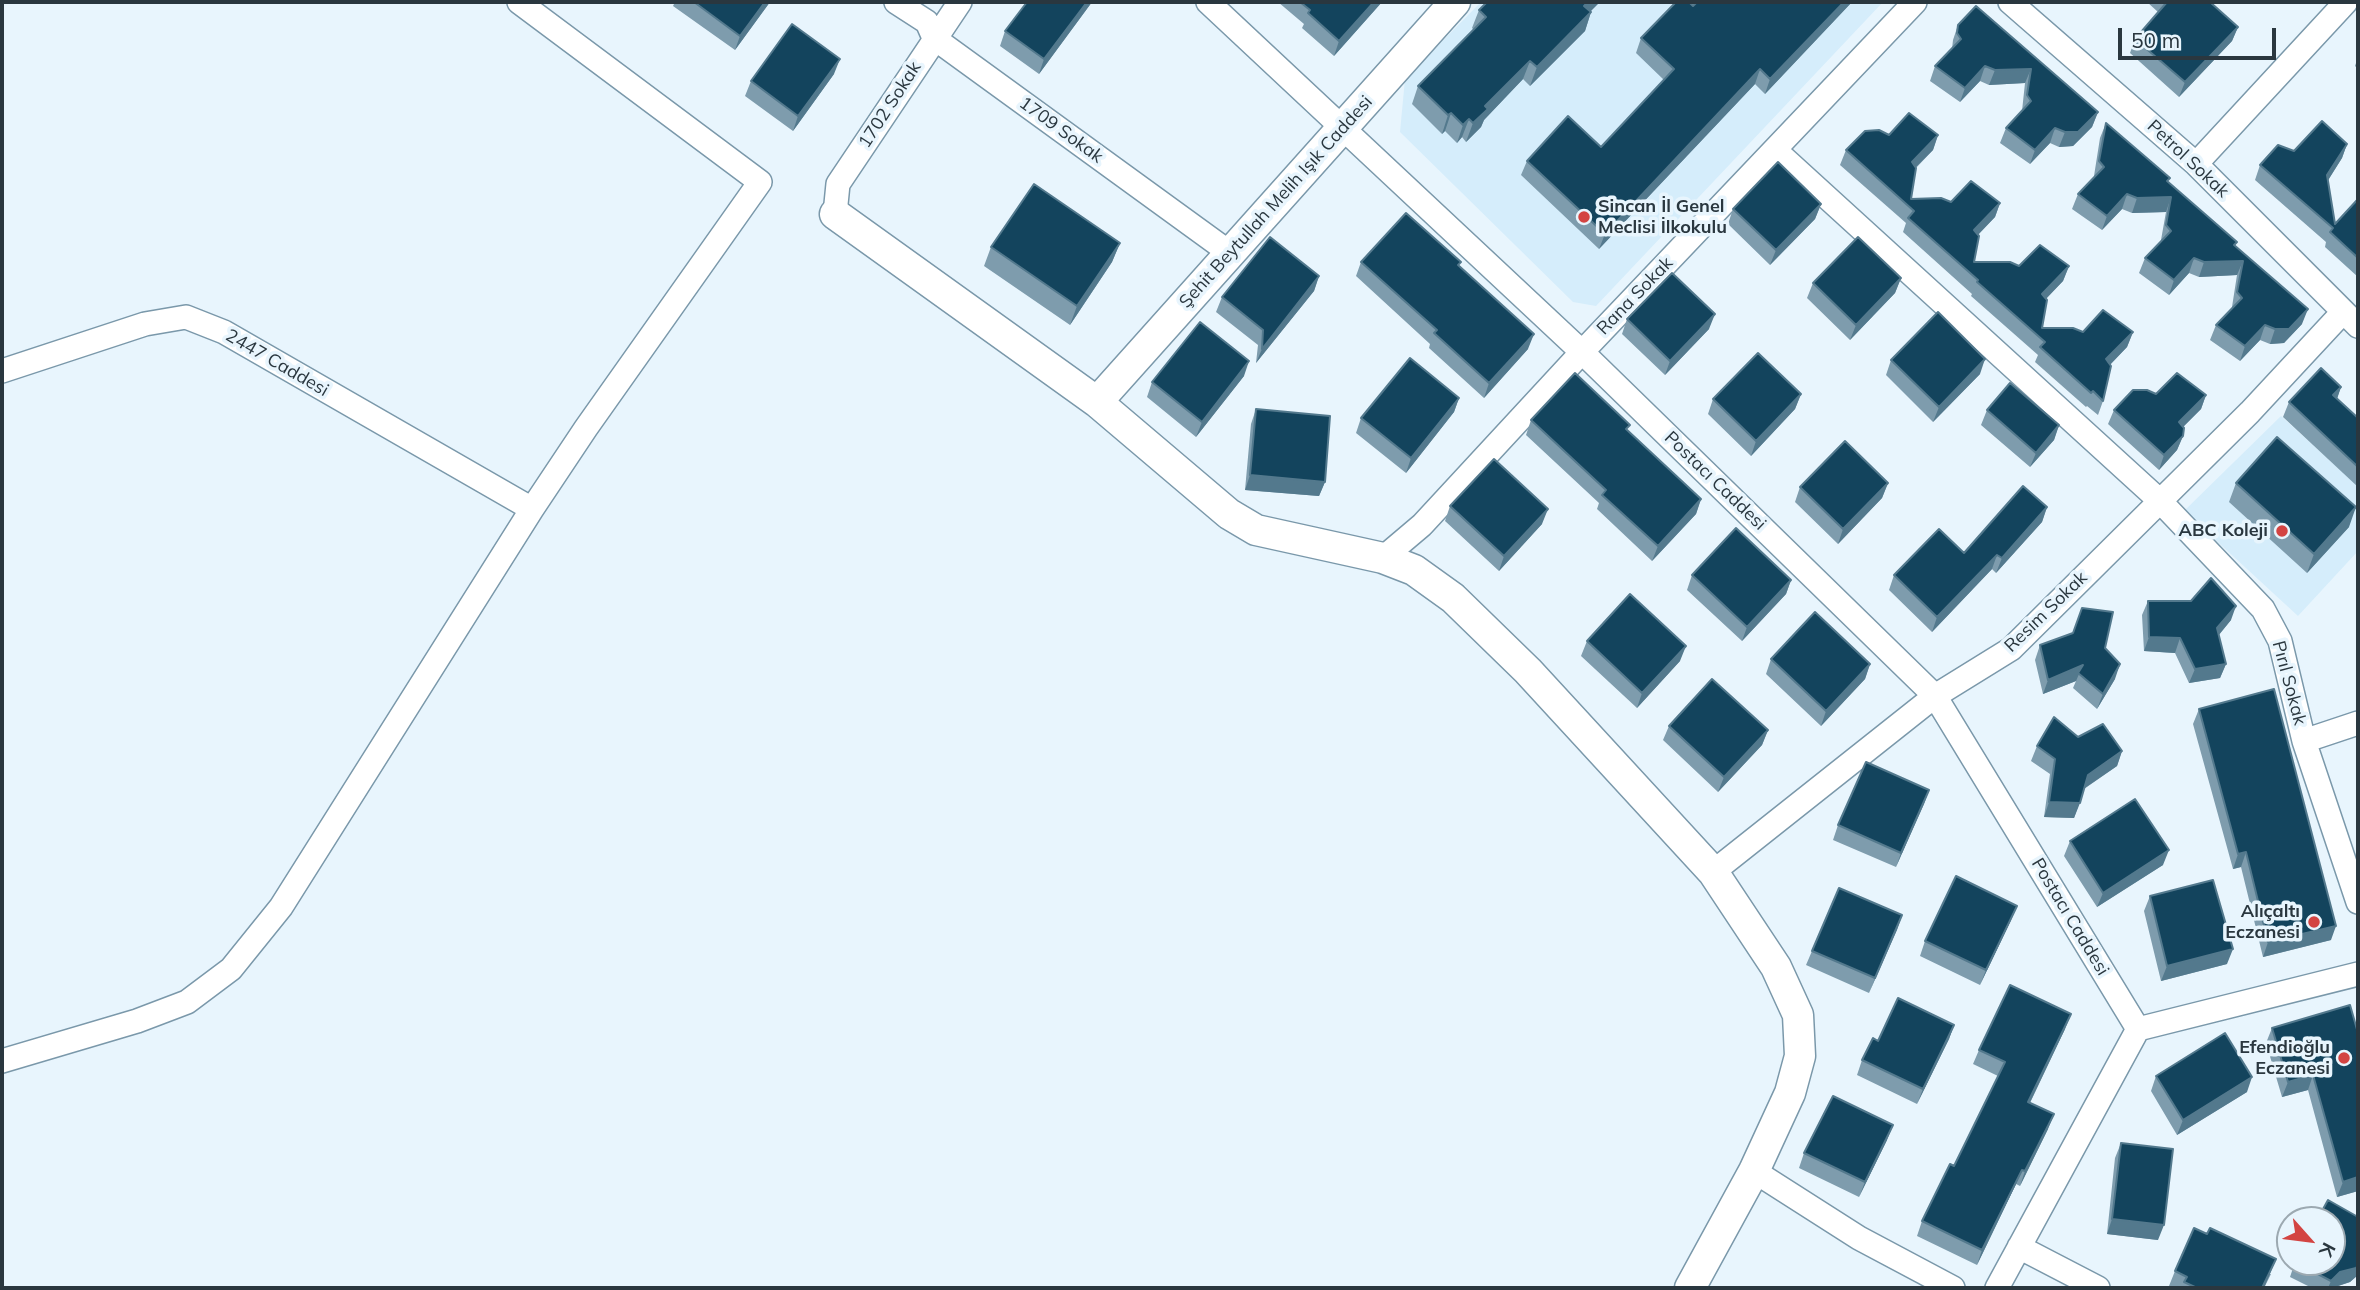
<!DOCTYPE html>
<meta charset="utf-8">
<style>
body{margin:0}
#map{position:relative;width:2360px;height:1290px;overflow:hidden;background:#e8f5fd;font-family:Mulish,sans-serif}
canvas{display:block}
.frame{position:absolute;inset:0;border:4px solid #2a373f;pointer-events:none}
.north{position:absolute;left:2276px;top:1206px;width:70px;height:70px;box-sizing:border-box;background:#e8f5fd;border:2px solid #9ca9b1;border-radius:50%;rotate:118deg;font-size:19px;font-weight:700;line-height:28px;text-align:center;color:#2a373f}
.north::after{content:'';display:block;margin:auto;width:24px;height:32px;background:#d34442;clip-path:polygon(50% 0,100% 100%,50% 72%,0 100%)}
.scale{position:absolute;left:2118px;top:28px;width:158px;height:32px;box-sizing:border-box;border:4px solid #2a373f;border-top:0;padding-left:9px;font-size:21px;line-height:24px;white-space:nowrap;color:#2a373f;-webkit-text-stroke:5px #e8f5fd;paint-order:stroke}
</style>
<div id="map">
<canvas width="2360" height="1290"></canvas>
<div class="frame"></div>
<div class="north">K</div>
<div class="scale">50 m</div>
</div>
<script>
const g = document.querySelector('canvas').getContext('2d');
g.lineJoin = 'round';
function fillPath(path, color) {
  g.fillStyle = color;
  g.fill(path, 'evenodd');
}
function stroke(path, color, width, dash) {
  g.strokeStyle = color;
  g.lineWidth = width;
  g.lineCap = dash ? 'butt' : 'round';
  g.setLineDash(dash || []);
  g.stroke(path);
}
function label(font, color, halo, rows, align = 'center') {
  g.font = font + ' Mulish,sans-serif';
  g.lineWidth = 7;
  g.setLineDash([]);
  g.textBaseline = 'middle';
  g.strokeStyle = halo;
  g.fillStyle = color;
  for (const [text, x, y, turn = 0] of rows) {
    g.save();
    g.translate(x, y);
    g.rotate((+turn || 0) * Math.PI / 180);
    g.textAlign = isNaN(turn) ? turn : align;
    if (halo) g.strokeText(text, 0, 0);
    g.fillText(text, 0, 0);
    g.restore();
  }
}
fillPath(new Path2D(`
 M1481,2H1883L1596,306L1573,302L1400,132L1405,79Z
 M2281,416L2358,486V551L2298,616L2184,511Z`), '#d5edfb');
const minor = new Path2D(`
 M896,2L927,22L934,38L1230,253
 M1208,2L1582,352L1935,696L2138,1029
 M2010,2L2196,164L2358,326
 M1775,150L2159,500L2263,609L2280,641L2304,741L2358,902
 M2196,164L2346,2
 M835,214L838,184L960,2
 M2,371L145,324L186,317L224,332L532,509
 M1383,558L1422,525L1582,352L1915,2
 M2304,741L2358,723
 M1713,872L1935,696L2011,649L2250,412L2343,312
 M2,1061L137,1021L187,1002L231,969L281,907L532,509L586,428L760,182L519,2
 M1754,1171L1859,1238L1953,1288
 M2019,1247L2098,1288
 M1997,1288L2138,1029L2358,974`);
const tertiary = new Path2D(`
 M835,214L1097,402L1229,514L1256,530L1383,558L1414,570L1453,598L1528,671L1713,872L1776,967L1798,1015L1800,1056L1790,1093L1754,1171L1690,1288
 M1097,402L1455,2`);
stroke(minor, '#7a98aa', 26);
stroke(tertiary, '#7a98aa', 33);
stroke(minor, '#fff', 23);
stroke(tertiary, '#fff', 30);
fillPath(new Path2D(`
 M675,2H770L735,50L673,6Z
 M1027,2H1092L1039,74L1000,46L1005,31Z
 M1278,2H1382L1334,56L1302,28L1304,24Z
 M2147,2H2210L2238,27L2232,41L2179,97L2130,53L2135,39L2158,12Z
 M1851,3L1765,94L1755,84L1599,249L1521,175L1527,161L1601,147L1664,80L1636,53L1641,38L1693,6Z
 M1479,10L1590,11L1591,12L1585,31L1530,86L1523,79L1484,120L1481,127L1466,142L1462,137L1457,143L1445,131L1442,134L1412,104L1418,86L1474,30L1472,28Z
 M1958,25L2098,112L2092,127L2073,146L2059,147L2050,143L2030,164L2000,143L2006,128L2022,111L2025,83L1989,85L1980,81L1960,102L1930,81L1935,66L1952,49L1953,40Z
 M2358,57V69L2355,66Z
 M834,74L793,131L745,96L751,81Z
 M2106,123L2168,183L2237,242L2235,246L2302,324L2284,343L2270,344L2260,340L2240,361L2210,340L2216,325L2232,308V307L2237,275L2199,277L2189,273L2169,295L2139,273L2145,258L2161,241V240L2166,212L2132,213L2122,209L2102,230L2072,209L2078,194L2094,177V176L2100,138Z
 M1889,135H1938L1933,150L1916,168L1911,199L1951,202L2000,203L1995,217L1978,235L1974,262L2019,266H2069L2063,281L2046,299L2042,328L2083,332H2133L2127,347L2110,365L2103,401L2098,415L2087,406L2086,407L2035,362L2038,355L1971,296L1972,294L1903,232L1906,223L1840,165L1846,150Z
 M2347,144L2342,158L2328,180L2335,224L2358,199V277L2325,247L2326,242L2255,180L2260,165L2294,151Z
 M1821,204L1815,219L1770,265L1728,224L1733,209Z
 M1120,243L1112,262L1070,325L984,266L991,247Z
 M1361,262L1459,266L1528,349L1484,398L1429,348L1430,344L1356,276Z
 M1319,276L1314,291L1256,363L1258,345L1216,312L1222,297Z
 M1901,278L1895,293L1850,340L1807,298L1813,283Z
 M1627,319L1709,329L1665,375L1622,334Z
 M1891,360L1980,374L1933,422L1886,375Z
 M1244,376L1196,437L1147,397L1152,382Z
 M2341,387L2337,398L2358,418V487L2283,417L2289,402Z
 M1801,394L1795,409L1751,456L1708,414L1713,399Z
 M2156,394L2206,395L2201,409L2183,427V436L2177,450L2159,470L2108,424L2114,410Z
 M1459,398L1454,412L1406,473L1356,433L1361,418Z
 M1256,409L1325,482L1319,496L1245,490L1251,424Z
 M1987,410L2059,425L2054,440L2030,467L1981,425Z
 M1531,420L1628,431L1701,499L1696,514L1652,561L1597,509L1599,503L1526,435Z
 M1888,483L1882,498L1838,544L1795,502L1800,487Z
 M2236,483L2349,527L2307,573L2229,502Z
 M1450,506L1542,524L1499,571L1445,521Z
 M2047,507L2042,522L1996,573L1992,569L1932,632L1889,590L1894,575L1964,553Z
 M1692,575L1791,580L1786,594L1742,641L1687,590Z
 M2148,601L2231,620L2219,635L2226,664L2220,678L2189,683L2175,653L2144,651L2142,615Z
 M1587,641L1680,661L1637,708L1581,656Z
 M2040,645L2105,648L2115,679L2097,709L2073,688L2076,681L2043,694L2035,660Z
 M1771,659L1870,664L1865,679L1821,726L1766,674Z
 M2199,709L2331,940L2263,957L2241,867L2233,869L2193,724Z
 M1669,726L1768,730L1762,745L1718,792L1663,740Z
 M2078,737L2122,751L2117,766L2084,789L2074,818L2044,817L2050,774L2031,761L2037,746Z
 M1929,790L1896,867L1833,840L1838,825Z
 M2070,841L2163,865L2097,907L2064,856Z
 M2150,896L2227,964L2161,981L2144,911Z
 M1902,915L1869,993L1806,965L1812,951Z
 M2011,920L1980,985L1920,956L1925,941Z
 M2350,1005L2358,1191L2337,1197L2308,1090L2282,1097L2266,1043L2272,1028Z
 M1954,1025L1949,1039L1917,1104L1857,1075L1862,1060L1878,1041Z
 M2065,1029L2030,1103L2048,1129L2020,1186L2016,1184L1977,1265L1917,1236L1922,1221L1954,1166L1998,1076L1973,1064L1979,1050Z
 M2156,1076L2247,1092L2177,1135L2151,1091Z
 M1887,1140L1859,1197L1799,1168L1804,1153Z
 M2121,1143L2158,1240L2107,1234L2115,1158Z
 M2358,1217V1275L2350,1282L2335,1287L2333,1288H2312L2290,1277L2295,1262Z
 M2175,1271L2271,1274L2264,1288H2174L2169,1286Z`), '#7e9cad');
fillPath(new Path2D(`
 M765,2H770L735,50L740,36Z
 M1087,2H1092L1039,74L1044,59Z
 M1374,2H1382L1334,56L1339,41Z
 M1588,2H1600L1578,24L1584,6Z
 M1844,2H1852L1765,94L1770,79Z
 M1591,12L1585,31L1530,86L1537,67Z
 M2238,27L2232,41L2179,97L2185,82Z
 M840,59L834,74L793,131L798,116Z
 M1530,61L1523,79L1484,120L1481,127L1466,142L1473,123L1485,106Z
 M1985,66L1980,81L1960,102L1965,88Z
 M1760,69L1755,84L1599,249L1605,234Z
 M2031,69L2025,83L1989,85L1995,70Z
 M2098,112L2092,127L2073,146L2059,147L2065,132Z
 M1451,113L1445,131L1442,134L1448,115Z
 M1469,119L1462,137L1457,143L1463,125Z
 M2055,128L2050,143L2030,164L2035,150Z
 M1938,135L1933,150L1906,177L1912,162Z
 M2347,144L2342,158L2322,190L2327,175Z
 M2127,194L2122,209L2102,230L2107,216Z
 M2171,197L2166,212L2132,213L2137,198Z
 M2000,203L1995,217L1969,244L1974,230Z
 M1821,204L1815,219L1770,265L1776,250Z
 M1120,243L1112,262L1070,325L1077,306Z
 M2194,258L2189,273L2169,295L2174,280Z
 M2243,261L2237,275L2199,277L2204,262Z
 M2069,266L2063,281L2037,308L2042,294Z
 M1319,276L1314,291L1256,363L1262,349Z
 M1901,278L1895,293L1850,340L1856,325Z
 M2308,309L2302,324L2284,343L2270,344L2275,329Z
 M1715,314L1709,329L1665,375L1670,361Z
 M2265,325L2260,340L2240,361L2245,346Z
 M2133,332L2127,347L2101,374L2106,359Z
 M1534,334L1528,349L1484,398L1489,383Z
 M1985,359L1980,374L1933,422L1939,407Z
 M1249,361L1244,376L1196,437L1202,422Z
 M2341,387L2336,402L2333,395Z
 M1801,394L1795,409L1751,456L1756,441Z
 M2206,395L2201,409L2174,436L2179,422Z
 M1459,398L1454,412L1406,473L1411,458Z
 M2059,425L2054,440L2030,467L2036,453Z
 M2183,436L2177,450L2159,470L2164,455Z
 M1250,475L1325,482L1319,496L1245,490Z
 M1888,483L1882,498L1838,544L1843,529Z
 M1701,499L1696,514L1652,561L1658,546Z
 M2047,507L2042,522L1996,573L2002,558Z
 M2356,507L2349,527L2307,573L2314,554Z
 M1548,509L1542,524L1499,571L1504,556Z
 M1997,555L1992,569L1932,632L1937,617Z
 M1791,580L1786,594L1742,641L1747,627Z
 M2236,606L2231,620L2212,643L2217,628Z
 M2149,637L2180,638L2175,653L2144,651Z
 M1686,646L1680,661L1637,708L1642,693Z
 M1870,664L1865,679L1821,726L1826,711Z
 M2120,664L2115,679L2097,709L2103,694Z
 M2226,664L2220,678L2189,683L2195,669Z
 M2083,665L2076,681L2043,694L2048,680Z
 M1768,730L1762,745L1718,792L1724,777Z
 M2122,751L2117,766L2082,790L2088,775Z
 M1929,790L1924,804L1896,867L1901,853Z
 M2049,802L2080,803L2074,818L2044,817Z
 M2169,850L2163,865L2097,907L2103,893Z
 M2246,852L2241,867L2233,869L2238,854Z
 M2017,906L2011,920L1980,985L1986,970Z
 M1902,915L1897,930L1869,993L1875,978Z
 M2336,926L2331,940L2263,957L2268,942Z
 M2233,949L2227,964L2161,981L2167,966Z
 M2071,1014L2065,1029L2023,1117L2028,1102Z
 M1954,1025L1949,1039L1917,1104L1923,1089Z
 M2313,1075L2308,1090L2282,1097L2288,1082Z
 M2252,1077L2247,1092L2177,1135L2183,1120Z
 M2054,1114L2048,1129L2020,1186L2025,1171Z
 M1893,1125L1887,1140L1859,1197L1865,1182Z
 M2022,1170L2016,1184L1977,1265L1982,1250Z
 M2358,1177V1191L2337,1197L2343,1182Z
 M2112,1219L2164,1225L2158,1240L2107,1234Z
 M2276,1259L2264,1288H2262Z
 M2358,1265V1275L2350,1282L2335,1287L2333,1288H2328L2331,1281L2340,1272Z`), '#53798d');
const building = new Path2D(`
 M694,2H765L740,36Z
 M1027,2H1087L1044,59L1005,31Z
 M1300,2H1374L1339,41L1308,13L1310,10Z
 M1487,2H1588L1584,6L1591,12L1537,67L1530,61L1485,106L1488,109L1473,123L1469,119L1463,125L1451,113L1448,115L1418,86L1486,17L1479,10Z
 M1676,2H1689L1693,6L1697,2H1844L1770,79L1760,69L1605,234L1527,161L1568,116L1601,147L1674,69L1641,38Z
 M2167,2H2210L2238,27L2185,82L2135,39Z
 M1976,6L2098,112L2078,132H2065L2055,128L2035,150L2006,128L2031,101L2027,95L2031,69L1995,70L1985,66L1965,88L1935,66L1961,39L1957,33L1958,25Z
 M792,24L840,59L798,116L751,81Z
 M1909,113L1938,135L1912,162L1916,168L1911,199L1941,198L1951,202L1971,181L2000,203L1974,230L1979,236L1974,262H2010L2019,266L2040,245L2069,266L2042,294L2047,300L2042,328H2073L2083,332L2103,310L2133,332L2106,359L2111,366L2103,401L2093,391L2091,393L2040,347L2045,342L1977,282L1978,280L1908,218L1914,211L1846,150L1865,131L1879,130L1889,135Z
 M2322,121L2347,144L2327,175L2335,224L2358,199V258L2330,232L2333,228L2260,165L2278,145L2294,151Z
 M2106,123L2170,178L2167,181L2237,242L2234,245L2308,309L2289,329H2275L2265,325L2245,346L2216,325L2242,298L2237,292L2243,261L2204,262L2194,258L2174,280L2145,258L2171,231L2166,225L2171,197L2137,198L2127,194L2107,216L2078,194L2104,167L2099,161Z
 M1778,162L1821,204L1776,250L1733,209Z
 M1034,184L1120,243L1077,306L991,247Z
 M1406,213L1461,262L1458,265L1534,334L1489,383L1434,333L1437,330L1361,262Z
 M1270,237L1319,276L1262,349L1263,330L1222,297Z
 M1858,237L1901,278L1856,325L1813,283Z
 M1672,273L1715,314L1670,361L1627,319Z
 M1938,312L1985,359L1939,407L1891,360Z
 M1200,322L1249,361L1202,422L1152,382Z
 M1758,353L1801,394L1756,441L1713,399Z
 M1410,358L1459,398L1411,458L1361,418Z
 M2321,368L2341,387L2333,395L2358,418V467L2289,402Z
 M1575,373L1630,425L1626,429L1701,499L1658,546L1602,495L1606,490L1531,420Z
 M2177,373L2206,395L2179,422L2184,428L2183,436L2164,455L2114,410L2133,390H2147L2156,394Z
 M2010,383L2059,425L2036,453L1987,410Z
 M1256,409L1330,416L1325,482L1250,475Z
 M2277,437L2356,507L2314,554L2236,483Z
 M1845,441L1888,483L1843,529L1800,487Z
 M1494,459L1548,509L1504,556L1450,506Z
 M2023,486L2047,507L2002,558L1997,555L1937,617L1894,575L1939,529L1964,553Z
 M1736,528L1791,580L1747,627L1692,575Z
 M2211,578L2236,606L2217,628L2226,664L2195,669L2180,638L2149,637L2148,601H2191Z
 M1630,594L1686,646L1642,693L1587,641Z
 M2082,608L2113,612L2105,648L2120,664L2103,694L2078,673L2083,665L2048,680L2040,645L2073,633Z
 M1815,612L1870,664L1826,711L1771,659Z
 M1712,679L1768,730L1724,777L1669,726Z
 M2274,689L2336,926L2268,942L2246,852L2238,854L2199,709Z
 M2054,717L2078,737L2103,724L2122,751L2088,775L2080,803L2049,802L2055,759L2037,746Z
 M1866,762L1929,790L1901,853L1838,825Z
 M2135,799L2169,850L2103,893L2070,841Z
 M1956,876L2017,906L1986,970L1925,941Z
 M2213,880L2233,949L2167,966L2150,896Z
 M1839,888L1902,915L1875,978L1812,951Z
 M2010,985L2071,1014L2028,1102L2054,1114L2025,1171L2022,1170L1982,1250L1922,1221L1950,1164L1954,1166L2005,1062L1979,1050Z
 M1898,998L1954,1025L1923,1089L1862,1060L1873,1038L1878,1041Z
 M2350,1005L2358,1033V1177L2343,1182L2313,1075L2288,1082L2272,1028Z
 M2225,1033L2252,1077L2183,1120L2156,1076Z
 M1833,1096L1893,1125L1865,1182L1804,1153Z
 M2121,1143L2173,1149L2164,1225L2112,1219Z
 M2328,1200L2358,1217V1265L2356,1268L2340,1272L2331,1281L2295,1262H2332V1220H2317Z
 M2194,1228L2207,1234L2210,1228L2276,1259L2262,1288H2197L2184,1282L2187,1277L2175,1271Z`);
fillPath(building, '#13445d');
stroke(building, '#53798d', 2);
for (const [x, y, r, color] of [
 [1584,217,7,"#d34442"],
 [2282,531,7,"#d34442"],
 [2314,922,7,"#d34442"],
 [2344,1058,7,"#d34442"]
]) {
  const dot = new Path2D();
  dot.arc(x, y, r, 0, 2 * Math.PI);
  g.fillStyle = color;
  g.fill(dot);
  stroke(dot, '#e8f5fd', 2.5);
}
label('18px', '#2a373f', '#e8f5fd', [
 ["1702 Sokak",890,105,-57],
 ["1709 Sokak",1061,130,36],
 ["Petrol Sokak",2188,159,43],
 ["Şehit Beytullah Melih Işık Caddesi",1276,202,-48],
 ["Rana Sokak",1635,296,-46],
 ["2447 Caddesi",277,363,30],
 ["Postacı Caddesi",1715,481,44],
 ["Resim Sokak",2046,612,-44],
 ["Pırıl Sokak",2289,683,75],
 ["Postacı Caddesi",2070,917,59]
]);
label('bold 18px', '#2a373f', '#e8f5fd', [
 ["Sincan İl Genel",1598,207,"left"],
 ["Meclisi İlkokulu",1598,228,"left"],
 ["ABC Koleji",2268,531],
 ["Alıçaltı",2300,912],
 ["Eczanesi",2300,933],
 ["Efendioğlu",2330,1048],
 ["Eczanesi",2330,1069]
], 'right');
</script>
